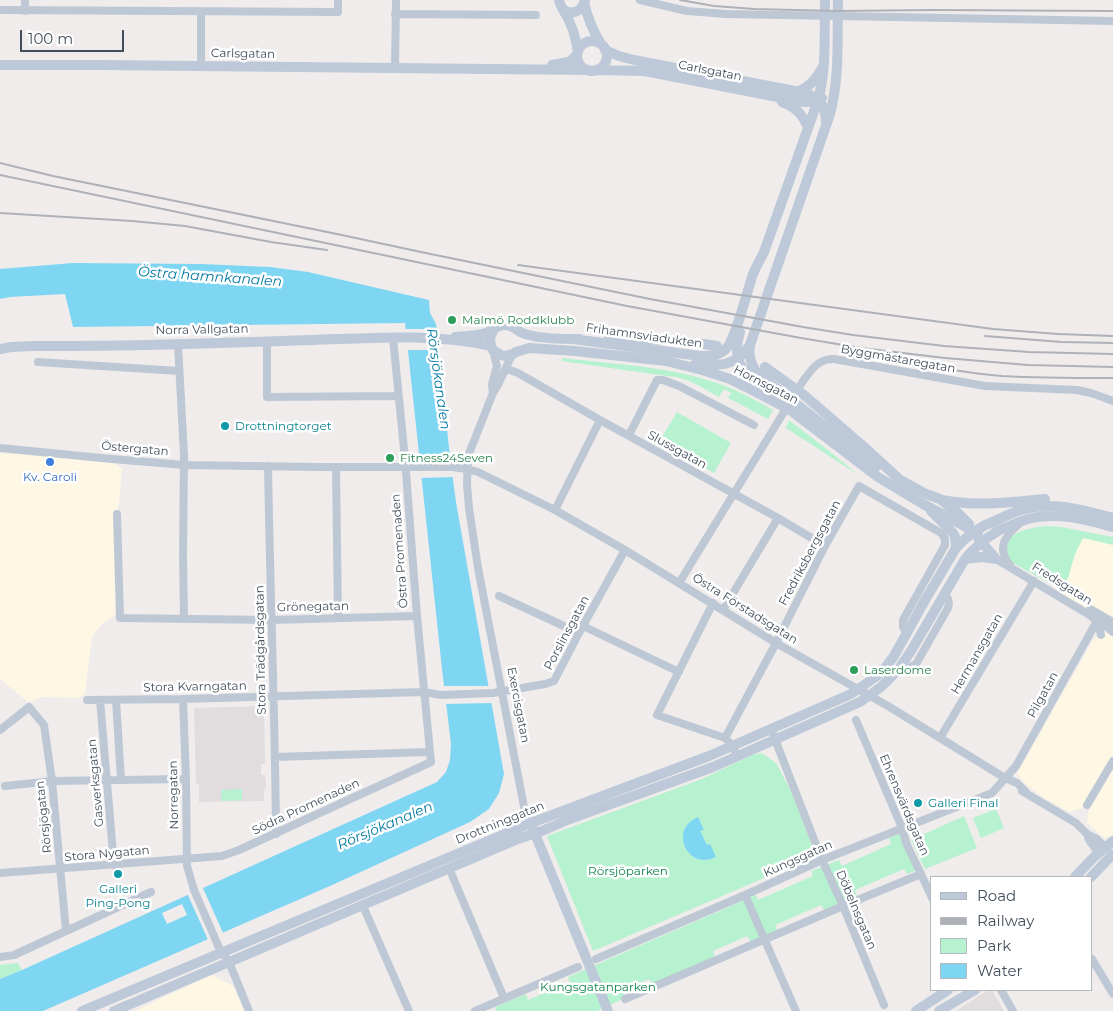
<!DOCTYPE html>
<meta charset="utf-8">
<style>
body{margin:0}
#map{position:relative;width:1113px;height:1011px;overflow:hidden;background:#f0ecec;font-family:Montserrat,sans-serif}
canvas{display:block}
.legend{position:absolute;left:930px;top:876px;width:162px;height:115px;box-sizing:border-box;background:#fff;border:1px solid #b4b9bd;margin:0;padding:6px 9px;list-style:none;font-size:15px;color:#434f5b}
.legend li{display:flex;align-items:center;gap:10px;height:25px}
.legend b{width:25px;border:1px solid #b4b9bd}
.scale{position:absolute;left:20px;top:30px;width:104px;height:22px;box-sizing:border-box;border:2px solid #434f5b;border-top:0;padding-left:6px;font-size:15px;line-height:18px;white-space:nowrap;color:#434f5b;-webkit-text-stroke:4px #fff;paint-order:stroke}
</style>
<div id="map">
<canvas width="1113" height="1011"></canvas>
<ul class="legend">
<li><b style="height:6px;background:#bdc9d8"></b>Road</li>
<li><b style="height:6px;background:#aeb1b8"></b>Railway</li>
<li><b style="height:14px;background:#b6f2cf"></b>Park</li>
<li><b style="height:14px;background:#7fd6f3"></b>Water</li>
</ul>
<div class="scale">100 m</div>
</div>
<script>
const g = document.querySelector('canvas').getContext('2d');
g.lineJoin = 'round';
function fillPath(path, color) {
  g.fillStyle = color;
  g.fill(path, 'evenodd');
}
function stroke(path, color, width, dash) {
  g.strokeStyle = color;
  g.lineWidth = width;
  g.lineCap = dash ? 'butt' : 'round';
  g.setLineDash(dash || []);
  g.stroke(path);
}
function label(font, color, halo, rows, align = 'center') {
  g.font = font + ' Montserrat,sans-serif';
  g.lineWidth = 5;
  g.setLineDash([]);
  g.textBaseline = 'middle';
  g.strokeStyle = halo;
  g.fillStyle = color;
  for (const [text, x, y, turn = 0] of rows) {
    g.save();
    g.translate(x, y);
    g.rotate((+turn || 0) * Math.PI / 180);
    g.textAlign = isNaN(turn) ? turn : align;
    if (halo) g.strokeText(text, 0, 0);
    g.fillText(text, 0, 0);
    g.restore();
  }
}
fillPath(new Path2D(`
 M0,453L112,461L122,469L119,503L116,515L118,613L101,625L92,636L85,694L79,698L42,697L28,702L0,679Z
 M1025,532L1113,540V625L1059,592L1048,580Z
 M1104,632L1113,637V756L1083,808L1069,812L1043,797L1028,786L1017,774L1093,640Z
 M1113,770V835L1105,838L1087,823L1088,812Z
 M211,975L233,986L244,1011H135Z`), '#fdf7e3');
fillPath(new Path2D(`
 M264,706L265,764H261V775H265L266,787L264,791V801L199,802V784H196L194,708Z
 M988,990H992L1004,1011H956Z`), '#e1ddde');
fillPath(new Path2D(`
 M562,358C612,364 665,366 714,382C735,389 754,399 773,410L768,419L728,398L731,393L724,389L719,397C703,388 685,376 666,376L562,361Z
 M677,412L731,443L714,473L659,442Z
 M789,420L829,451L860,476L786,428Z
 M1045,526L1061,527L1113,537V545L1083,538L1075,554L1068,578L1062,590L1011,562C1008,558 1005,552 1007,546C1010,530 1032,528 1045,526Z
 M762,753L776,763L790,789L816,856L593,951L547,836L702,779L752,755Z
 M242,789V800L222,801L221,790Z
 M996,809L1004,828L981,838L973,818Z
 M964,816L977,848L925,869L911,840Z
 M902,833L917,870L907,874L904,869L855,890L857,896L824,910L821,905L775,925L777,930L751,942L747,936L713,951L715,958L653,986L649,979L623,990L625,998L597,1011H497L495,1007L526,994L528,1000L570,982L568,977L756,895L758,900L813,876L811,871L839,860L842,866L891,844L889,838Z
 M18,963L22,970L0,979V965Z`), '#b6f2cf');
fillPath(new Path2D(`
 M73,263L201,264L270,267L308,272L429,300L430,313L436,324L450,457L456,502L504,774L499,793L489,809L470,822L330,886L43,1011H0V979L22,970L437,782L446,772L450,760L451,744L442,669L405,323L73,327L65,294L10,297L0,299V269Z
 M698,817L704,830L700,831L707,845L710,844L716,857C712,859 708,860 704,860C687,860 676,837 688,824C690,821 694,819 698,817Z`), '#7fd6f3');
fillPath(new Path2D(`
 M403,329H439V350H406Z
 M418,458H451L453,477L420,478Z
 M491,684L493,703L443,704L441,686H489Z
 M202,886L224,935L209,942L187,893Z
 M182,904L187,915L167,924L162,913Z`), '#f0ecec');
stroke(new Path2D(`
 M640,0L687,11L726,14L1113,21
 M0,10L338,12V0
 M25,11V0
 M395,14L536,15
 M201,66V12
 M395,68L396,0
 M267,341V397L398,396
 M178,344L184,455L183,555L184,619
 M513,354C505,366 502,381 493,393L468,456L467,485L469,508L478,568L525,812L531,823
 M38,362L179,371
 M505,370H510L518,373L600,420L778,518L825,546
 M493,393L492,384L497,366L493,350
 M629,435L657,380H663L679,386L754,425
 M0,448L112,459L184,465L316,467H452L467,469L478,472L555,510L625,550L776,643L888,706L1005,778L1017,783L1026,792
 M268,466C270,589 275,711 276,834
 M336,467L338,618
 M555,510L600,420
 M117,514L120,618L271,620L417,616
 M996,559L1088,614C1096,621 1105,625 1113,632
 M1010,565C996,548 1005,536 1019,524
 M679,583L803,381C811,370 819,358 834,359L985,386L1077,390L1091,393L1113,401
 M499,596L579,633
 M713,603L657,715L725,738L733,746L737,756
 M1090,609L1113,622
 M723,610L778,518
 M1097,621L1101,635
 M583,626L679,672
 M898,670L910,667L916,664L948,608C950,602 949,598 944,593
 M183,699L186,779L187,866L194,890L214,936L219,948L229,962L249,1011
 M87,700L183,699L424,692L441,695L493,693L545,684L554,681L579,633L625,550
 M100,700L114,865
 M116,700L121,780
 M856,720L902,828L907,845L921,874L932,898
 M771,729L822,860L843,906L884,1005
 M0,730L29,707L44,725L52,781L66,931
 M725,738L776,643L825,546L859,486L941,533L945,539V545L903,620V627L907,634
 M940,738L1034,581
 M275,757L429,752
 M5,786L52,781L186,779
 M1022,791L1076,823L1087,834L1097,839L1105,848
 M1087,805L1113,761
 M1087,834L1089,840L1099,854
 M449,868L504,998
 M0,873L222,856L239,850L431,762L417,616L405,459L393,338
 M745,895L796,1011
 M363,906L409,1011
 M0,957L14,955L151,892
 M596,959L745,895L822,860L992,793L1016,766L1097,621
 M1092,959L1113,994
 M1001,990L1013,1011
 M625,999L843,906L921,874
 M475,1011L578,967`), '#bec8d4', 8);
stroke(new Path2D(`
 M559,0C562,17 580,16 585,1
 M584,3C588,19 593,31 601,44
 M562,8C572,23 575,35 578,52
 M577 56a15 15 0 1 1 30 0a15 15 0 1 1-30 0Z
 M605,50L619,56L634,60L805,93C821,98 825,106 826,122
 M0,65H98L589,70
 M552,65L569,62L577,55
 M596,70L643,71L655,73L803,102H814L822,98
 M799,91C811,86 816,79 822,68
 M782,102C797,108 801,113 808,127
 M493,331L490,338L491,346L493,350L501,355L505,356L513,354L516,352L529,348L575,351L666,361L702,370L730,379L758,393L790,410L878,477L923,504L959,523L974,532L978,533
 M740,332C729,366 749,376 772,395
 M455,337C464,336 474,336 483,334C491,332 497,325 504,325C513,324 517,332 525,334C542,339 562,339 580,339
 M609,338L675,340L717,346
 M573,339L700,356C710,356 718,356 726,349C735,340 747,292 752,277C755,268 760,260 764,252L818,100C827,67 824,34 825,0
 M750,346C748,356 751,364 757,373L847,444L877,466
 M0,349L11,347L33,346C126,347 220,343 313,340C372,338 433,333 491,346
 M695,364C719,366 736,367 750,345L830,114C840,76 837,39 838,0
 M765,367L804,395L863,446L899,479L926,494L940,499L959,514L969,524
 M942,500C977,507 1010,502 1045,499
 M931,511L953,533L955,537L956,548
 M995,532C1007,527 1019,521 1032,518C1059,512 1087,520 1113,527
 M978,538L996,559
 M965,559L982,557L996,559
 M533,829L608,1011
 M1075,877L1093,858L1113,841
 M1091,877L1113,854
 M82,1011L531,823L709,756L851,694L877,676L885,668L894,656L924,602L956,548C967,535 981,526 997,520C1007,515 1018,510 1029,508C1058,502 1086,511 1113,518
 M114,1011L518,839L542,831L567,820L713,767L860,702L881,687L898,670L911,651L965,559C975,546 986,538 1000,530
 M916,1011L948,990
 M939,1011L975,990`), '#bdc9d8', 10);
stroke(new Path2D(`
 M680,0L714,6L755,9L838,11L932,10L1113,11
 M0,163L53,176L337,234L421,252L650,299L803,327L853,335L944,346L1029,352L1113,354
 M0,175L627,306L801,338L861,348L945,358L1028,365L1113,367
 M0,213L132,221L185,226L271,242L327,250
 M518,265L993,329L1058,334L1113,336
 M985,336L1062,342L1113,343
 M865,355C910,363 956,372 1002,376C1039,378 1076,378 1113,378`), '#aeb1b8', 2);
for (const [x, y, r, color] of [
 [452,320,5,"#2e9e5b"],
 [225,426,5,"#0f9aa8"],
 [390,458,5,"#2e9e5b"],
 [50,462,5,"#3f7fe0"],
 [854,670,5,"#2e9e5b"],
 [918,803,5,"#0f9aa8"],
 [118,874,5,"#0f9aa8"]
]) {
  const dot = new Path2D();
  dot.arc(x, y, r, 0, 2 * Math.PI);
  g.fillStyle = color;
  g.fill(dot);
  stroke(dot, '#fff', 2);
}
label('12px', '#434f5b', '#fff', [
 ["Carlsgatan",243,54,1],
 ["Carlsgatan",710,71,11],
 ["Norra Vallgatan",202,330,-1],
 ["Frihamnsviadukten",644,336,8],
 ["Byggmästaregatan",898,359,10],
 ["Hornsgatan",766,385,27],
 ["Östergatan",135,449,5],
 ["Slussgatan",677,450,29],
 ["Östra Promenaden",400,551,-94],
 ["Fredriksbergsgatan",810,553,-62],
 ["Fredsgatan",1062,584,32],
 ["Grönegatan",313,607,-1],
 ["Östra Förstadsgatan",745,609,32],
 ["Porslinsgatan",567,633,-62],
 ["Stora Trädgårdsgatan",261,650,-91],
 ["Hermansgatan",977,654,-60],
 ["Stora Kvarngatan",195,687,-1],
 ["Pilgatan",1043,695,-61],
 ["Exercisgatan",518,705,79],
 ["Gasverksgatan",96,783,-95],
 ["Norregatan",174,795,-91],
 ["Ehrensvärdsgatan",904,805,67],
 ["Södra Promenaden",306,807,-25],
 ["Rörsjögatan",44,817,-96],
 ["Drottninggatan",500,823,-22],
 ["Stora Nygatan",107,854,-5],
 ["Kungsgatan",798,859,-24],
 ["Döbelnsgatan",856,910,67]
]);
label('12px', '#27864d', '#fff', [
 ["Malmö Roddklubb",462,320],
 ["Fitness24Seven",400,458],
 ["Laserdome",864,670]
], 'left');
label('12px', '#0d838f', '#fff', [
 ["Drottningtorget",235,426],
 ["Galleri Final",928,803],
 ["Galleri",118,889,"center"],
 ["Ping-Pong",118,903,"center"]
], 'left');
label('12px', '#366cbe', '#fff', [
 ["Kv. Caroli",50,477]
]);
label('12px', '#0e824d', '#fff', [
 ["Rörsjöparken",628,871],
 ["Kungsgatanparken",598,987]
]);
label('italic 14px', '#027aa2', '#fff', [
 ["Östra hamnkanalen",210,277,4],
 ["Rörsjökanalen",438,379,82],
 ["Rörsjökanalen",385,826,-23]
]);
</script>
